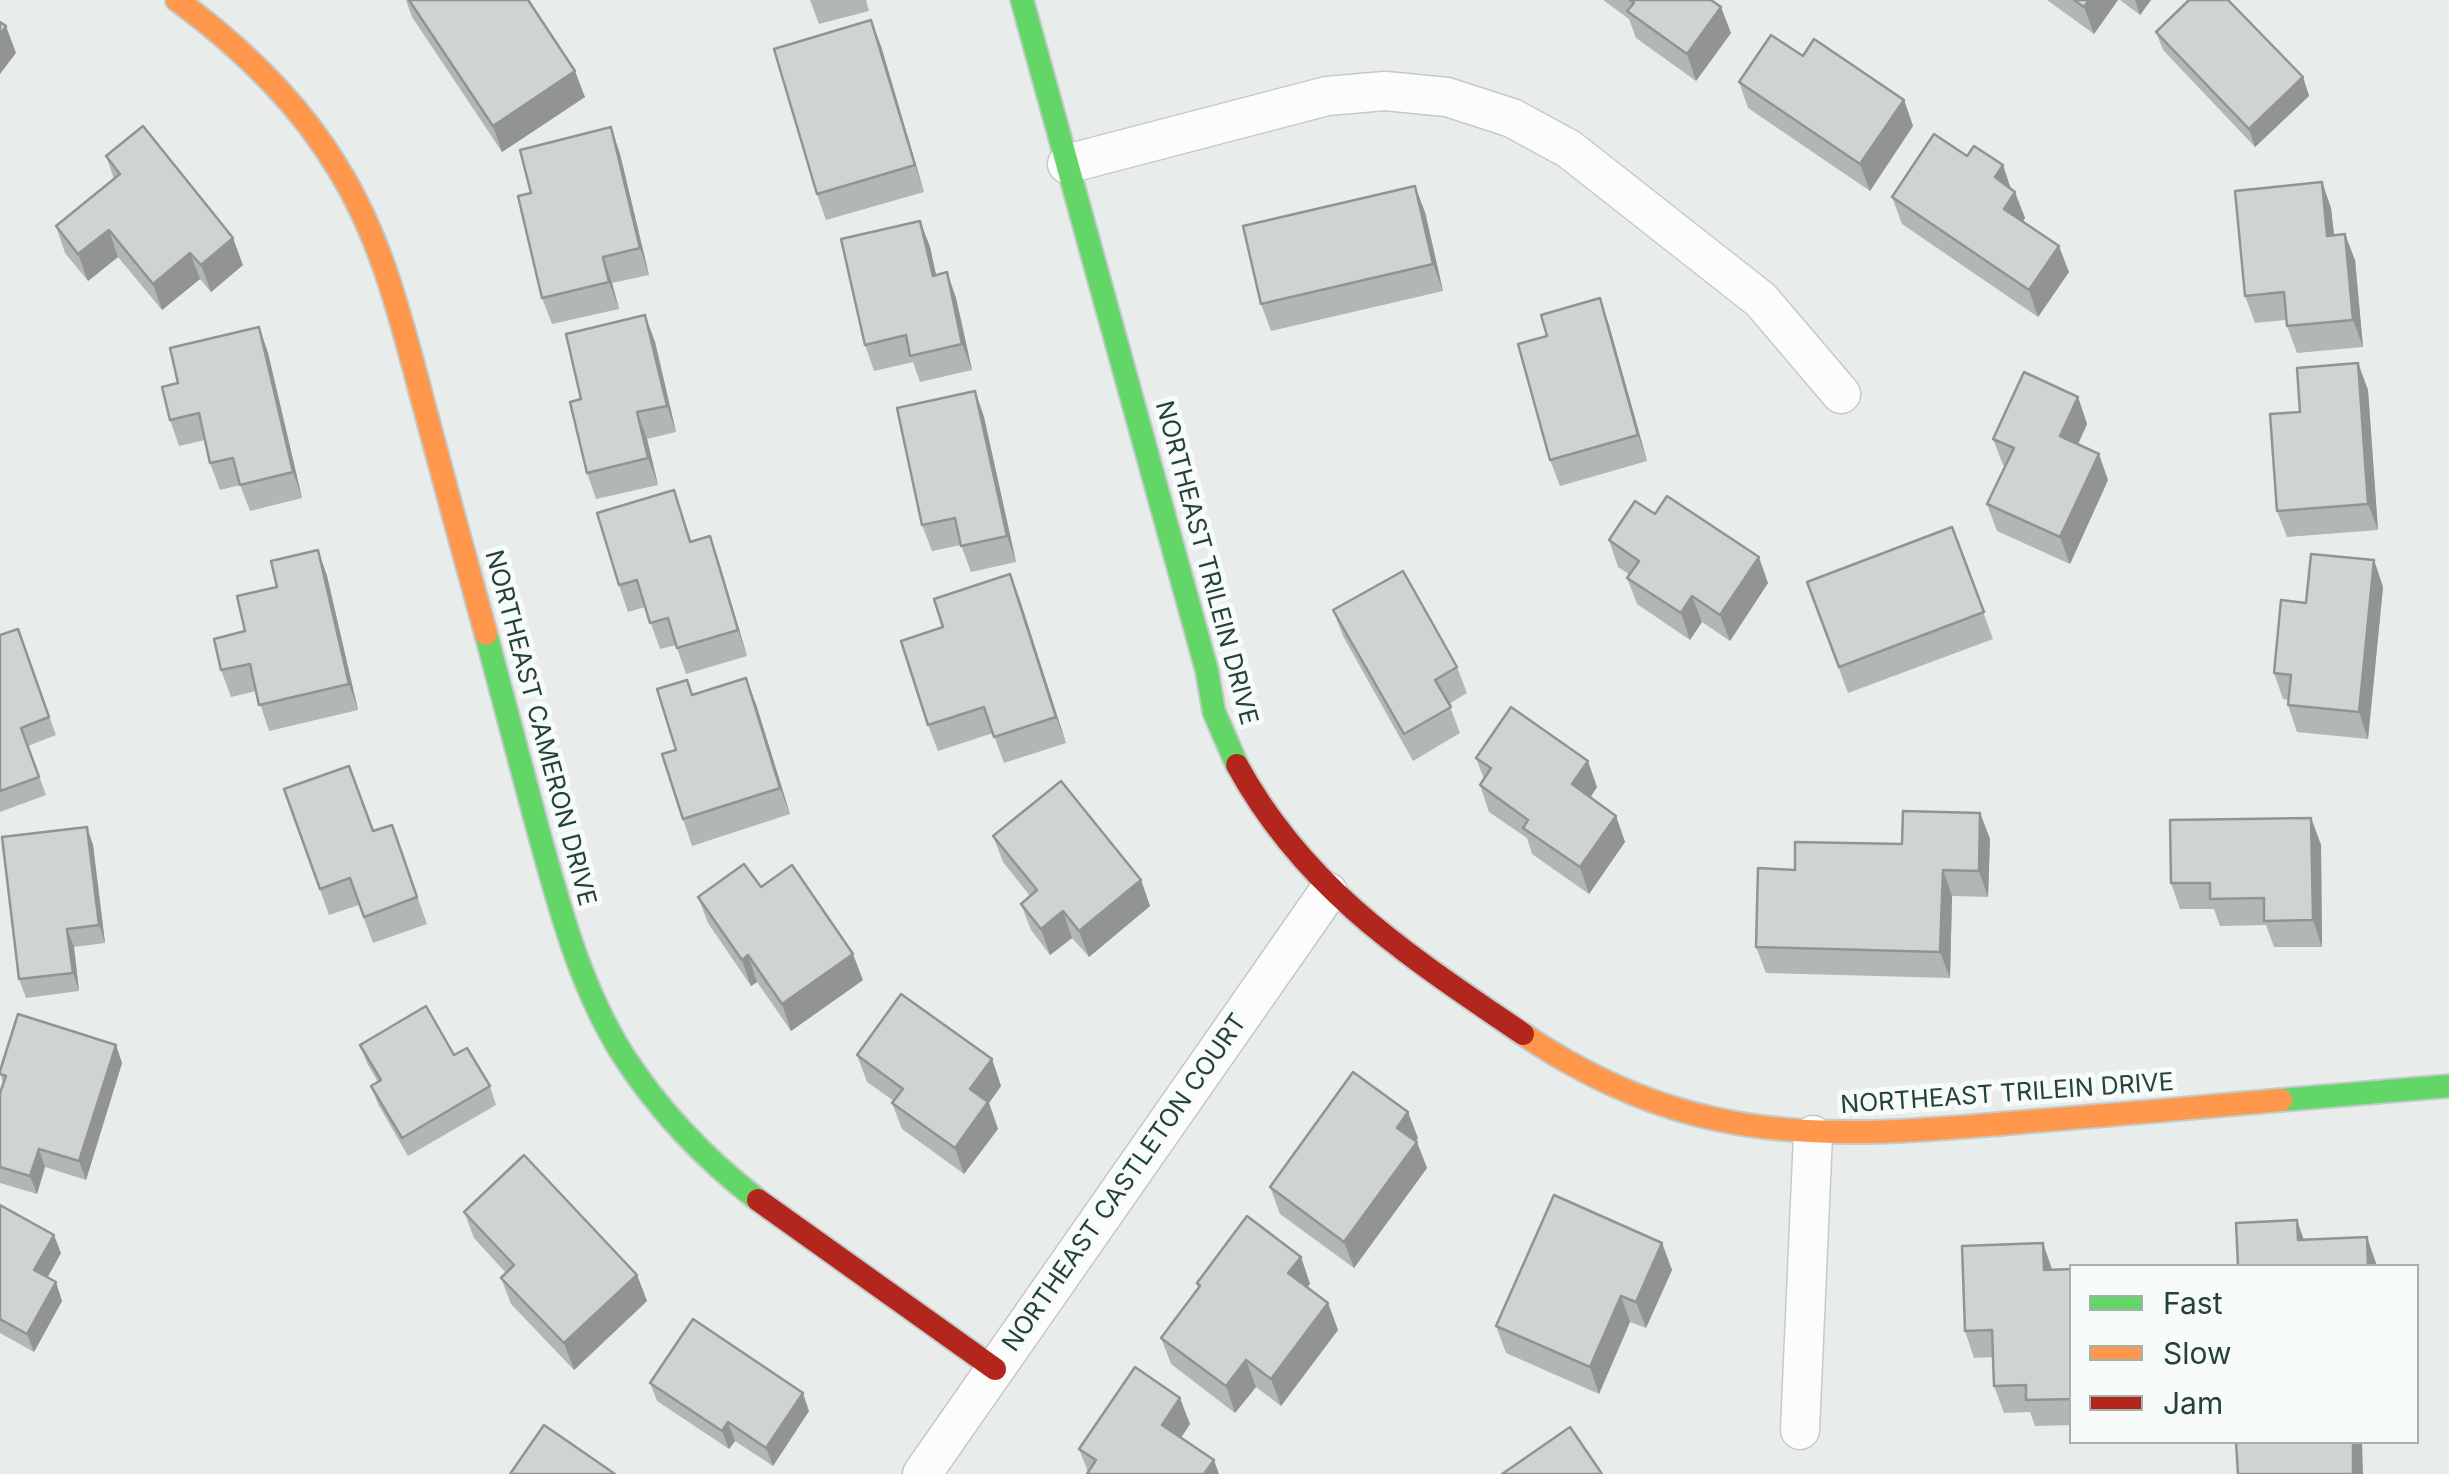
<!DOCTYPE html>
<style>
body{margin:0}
#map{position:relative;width:2449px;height:1474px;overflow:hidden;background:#e8edeb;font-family:Inter,sans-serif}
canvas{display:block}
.legend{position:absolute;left:2069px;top:1264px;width:350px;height:180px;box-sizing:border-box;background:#f7fbf9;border:2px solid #a3b1ad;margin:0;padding:12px 18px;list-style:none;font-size:30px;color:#24423a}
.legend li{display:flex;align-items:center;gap:20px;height:50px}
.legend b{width:50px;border:2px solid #a3b1ad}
</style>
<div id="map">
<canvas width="2449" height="1474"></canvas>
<ul class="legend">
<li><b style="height:12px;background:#63d668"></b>Fast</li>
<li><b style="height:12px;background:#ff974d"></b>Slow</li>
<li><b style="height:12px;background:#b3261e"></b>Jam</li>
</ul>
</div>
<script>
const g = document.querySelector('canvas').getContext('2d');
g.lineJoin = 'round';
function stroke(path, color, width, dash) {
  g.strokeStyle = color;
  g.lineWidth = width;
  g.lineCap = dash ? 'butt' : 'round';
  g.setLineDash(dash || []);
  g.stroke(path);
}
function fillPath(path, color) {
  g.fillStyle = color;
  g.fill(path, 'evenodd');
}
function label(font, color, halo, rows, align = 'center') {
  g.font = font + ' Inter,sans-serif';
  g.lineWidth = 10;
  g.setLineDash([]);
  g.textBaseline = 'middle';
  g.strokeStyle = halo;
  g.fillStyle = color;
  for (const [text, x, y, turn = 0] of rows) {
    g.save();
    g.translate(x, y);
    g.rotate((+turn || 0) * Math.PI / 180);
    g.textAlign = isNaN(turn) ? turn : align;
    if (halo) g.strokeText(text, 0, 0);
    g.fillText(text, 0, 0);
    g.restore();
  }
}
const street = new Path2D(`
 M1067,164L1327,96L1385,91L1447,97L1512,118L1569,149L1761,300L1841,394
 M1800,1430L1813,1135
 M922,1474L1328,892`);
const fast = new Path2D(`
 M1022,0L1207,671L1214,712L1237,765
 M486,634C503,698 520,762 537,826C559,905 579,985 623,1055C659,1111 705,1159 758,1200
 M2281,1100L2449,1086`);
const slow = new Path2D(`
 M177,0C241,47 298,101 339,170C382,240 401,319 422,398C443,477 464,555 486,634
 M1523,1034C1692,1148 1829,1139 2022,1122C2108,1115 2195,1108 2281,1100`);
const jam = new Path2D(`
 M1237,765C1305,890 1409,956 1523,1034
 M758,1200L995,1369`);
stroke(street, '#c5cac8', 41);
stroke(fast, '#c3cbc8', 26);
stroke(slow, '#c3cbc8', 26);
stroke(jam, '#c3cbc8', 26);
stroke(street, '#fcfcfc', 38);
stroke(fast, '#63d668', 22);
stroke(slow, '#ff974d', 22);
stroke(jam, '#b3261e', 22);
fillPath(new Path2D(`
 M406,0H528L585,97L502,152L412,17Z
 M810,0H866L869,11L819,24Z
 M1603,0H1711L1731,33L1696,81L1636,38L1629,19Z
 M2047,0H2118L2094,34Z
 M2120,0H2151L2140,15Z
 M2156,32L2303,77L2309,96L2255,147L2163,50Z
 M881,46L924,192L826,220L817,194Z
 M1803,56L1904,100L1913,126L1870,191L1748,108L1739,82Z
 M611,127L620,154L649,275L612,283L619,309L552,324L542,298L531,193Z
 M106,156L243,265L211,292L200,279L162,310L118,257L88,281L65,253L56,226L114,179Z
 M2322,182L2331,208L2334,235L2355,260L2363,347L2297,353L2287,326L2286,320L2255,323L2245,296Z
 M2011,189L2025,218L2023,221L2069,272L2038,317L1902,224L1892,197Z
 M1425,212L1443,291L1271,331L1261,304Z
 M920,221L930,247L936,275L947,272L956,298L972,370L920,382L913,362L874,371L865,345Z
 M645,315L655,342L676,432L647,439L658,485L596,499L587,473L581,399Z
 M1609,325L1647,461L1560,486L1550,460L1547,336Z
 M259,327L268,353L302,498L250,511L240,485L220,490L210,463L205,440L179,446L170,420L178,383Z
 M2358,363L2368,390L2378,530L2287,537L2277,511L2300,412Z
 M975,391L984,417L1016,562L971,572L961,545L932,551L922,525Z
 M2078,397L2087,424L2078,444L2108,480L2070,564L1997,531L1987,504L2005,466L2003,465L1993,439Z
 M674,490L692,542L710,536L719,562L747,656L686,674L676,645L660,649L645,607L628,612L619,585Z
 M1655,514L1768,583L1730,641L1702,622L1690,640L1637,604L1627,578L1630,575L1618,567L1609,540Z
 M1952,527L1993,639L1848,693L1807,582Z
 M318,550L327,576L358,710L269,731L256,691L231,697L221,670L245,631L277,587Z
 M2374,560L2383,587L2368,739L2297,732L2288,705V700L2283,699L2274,673L2306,603Z
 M1010,574L1066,743L1004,763L993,733L938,751L928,725L943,627Z
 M1333,610L1457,667L1467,693L1449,704L1460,733L1413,761L1343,636Z
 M18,629L56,735L28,746L46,795L0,812V635Z
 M692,695L756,704L790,814L692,846L683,819L676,750Z
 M1476,758L1597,787L1590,798L1616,816L1625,842L1589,894L1532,854L1527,838L1489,812L1480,785L1484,779Z
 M284,789L373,831L392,825L427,924L373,943L359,905L329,915Z
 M1980,813L1990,839L1988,897L1952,896L1950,978L1766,973L1756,947L1795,870L1902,844Z
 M2311,818L2321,845L2322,947H2274L2266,925L2220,926L2214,909H2180L2171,883Z
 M87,827L93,845L105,943L74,947L79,991L26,998L19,979Z
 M993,836L1141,880L1150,906L1089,957L1072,938L1050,955L1031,930L1021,904L1030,896L1003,862Z
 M761,887L863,980L791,1031L757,982L751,986L708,923L698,897Z
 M116,1045L122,1063L86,1180L45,1167L37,1194L0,1183V1093L3,1084L0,1071Z
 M360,1045L454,1055L490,1086L496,1105L408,1156L378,1104L371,1086L378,1082L367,1063Z
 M857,1055L992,1059L1001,1086L989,1103L998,1129L964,1174L902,1129L892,1103L894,1101L867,1082Z
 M1418,1138L1416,1141L1427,1168L1354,1268L1280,1214L1270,1187Z
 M0,1205L61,1253L47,1278L62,1301L34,1352L0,1333Z
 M464,1212L637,1275L647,1301L574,1370L511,1304L501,1278L506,1273L474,1238Z
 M1662,1243L1672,1270L1646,1328L1630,1322L1599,1394L1506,1353L1496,1326Z
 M1301,1257L1310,1284L1307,1288L1328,1303L1338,1330L1281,1406L1256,1387L1235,1413L1171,1364L1161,1338L1198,1288L1197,1283Z
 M2072,1269V1425L2035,1426L2030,1412L2004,1413L1994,1386L1993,1357L1974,1358L1965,1331L2052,1270Z
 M650,1383L809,1411L773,1466L735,1441L729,1449L657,1401Z
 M1190,1424L1181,1438L1088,1472L1079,1449Z`), '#b2b6b5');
fillPath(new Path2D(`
 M2089,0H2118L2094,34L2084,7Z
 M2135,0H2151L2140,15Z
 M1721,7L1731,33L1696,81L1687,54Z
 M871,20L881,46L924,192L915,165Z
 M6,26L16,53L0,74V35Z
 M575,71L585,97L502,152L493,126Z
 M2303,77L2309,96L2255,147L2249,129Z
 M1904,100L1913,126L1870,191L1860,164Z
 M611,127L620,154L649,275L640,248Z
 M2003,165L2012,192L1995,177Z
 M2322,182L2331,208L2337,262L2327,236Z
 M1415,186L1425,212L1443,291L1433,264Z
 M2015,192L2025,218L2014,235L2004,209Z
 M920,221L930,247L942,302L933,276Z
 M109,230L118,257L88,281L78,254Z
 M2345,234L2355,260L2363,347L2353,320Z
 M233,238L243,265L211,292L201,265Z
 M2059,246L2069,272L2038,317L2029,290Z
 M190,253L200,279L162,310L153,284Z
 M603,257L612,283L619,309L609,282Z
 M947,272L956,298L972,370L962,344Z
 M1600,298L1609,325L1647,461L1638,435Z
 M645,315L655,342L676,432L667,406Z
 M259,327L268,353L302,498L293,472Z
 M2358,363L2368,390L2378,530L2368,504Z
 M975,391L984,417L1016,562L1007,536Z
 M2078,397L2087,424L2070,462L2060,436Z
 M637,412L647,439L658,485L648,458Z
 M2099,454L2108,480L2070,564L2060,537Z
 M710,536L719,562L747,656L738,630Z
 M318,550L327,576L358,710L349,684Z
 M1759,557L1768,583L1730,641L1720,615Z
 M2374,560L2383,587L2368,739L2359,712Z
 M1010,574L1020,600L1066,743L1056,717Z
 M1692,596L1702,622L1690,640L1681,613Z
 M746,678L756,704L790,814L780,788Z
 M1588,761L1597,787L1581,811L1572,784Z
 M1980,813L1990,839L1988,897L1979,871Z
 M1616,816L1625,842L1589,894L1580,867Z
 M2311,818L2321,845L2322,947L2313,920Z
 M87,827L93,845L105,943L99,925Z
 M1943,870L1952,896L1950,978L1940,952Z
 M1141,880L1150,906L1089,957L1079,931Z
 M1063,911L1072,938L1050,955L1041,929Z
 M67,929L74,947L79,991L73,973Z
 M853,954L863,980L791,1031L782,1004Z
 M748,955L757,982L751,986L742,960Z
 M116,1045L122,1063L86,1180L79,1161Z
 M992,1059L1001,1086L989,1103L998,1129L964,1174L955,1148L970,1089Z
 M1408,1112L1418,1138L1407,1154L1397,1128Z
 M1417,1142L1427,1168L1354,1268L1344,1242Z
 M39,1149L45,1167L37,1194L30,1176Z
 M2297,1220L2306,1246L2298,1240Z
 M54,1235L61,1253L41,1289L34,1270Z
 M2367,1237L2376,1263L2377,1266H2368Z
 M1662,1243L1672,1270L1646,1328L1636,1302Z
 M2043,1243L2052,1269L2044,1270Z
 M1301,1257L1310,1284L1297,1299L1288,1273Z
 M637,1275L647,1301L574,1370L564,1343Z
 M56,1282L62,1301L34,1352L27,1334Z
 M1621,1296L1630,1322L1599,1394L1590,1367Z
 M1328,1303L1338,1330L1281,1406L1271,1379Z
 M1246,1360L1256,1387L1235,1413L1226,1386Z
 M803,1393L809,1411L773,1466L766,1448Z
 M1180,1398L1190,1424L1172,1451L1162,1425Z
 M728,1422L735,1441L729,1449L722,1431Z
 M2353,1442H2362L2363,1474H2353Z
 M1214,1460L1219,1474H1204Z`), '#919493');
const building = new Path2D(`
 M409,0H528L575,71L493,126Z
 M1630,0H1711L1721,7L1687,54L1627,11L1634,3Z
 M2074,0H2089L2084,7Z
 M2189,0H2228L2303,77L2249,129L2156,32Z
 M871,20L915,165L817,194L774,49Z
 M0,22L6,26L0,35Z
 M1771,35L1803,56L1814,39L1904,100L1860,164L1739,82Z
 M143,126L233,238L201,265L190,253L153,284L109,230L78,254L56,226L120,174L106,156Z
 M611,127L640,248L603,257L609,282L542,298L518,196L531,193L520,150Z
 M1934,134L1967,156L1974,146L2003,165L1995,177L2015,192L2004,209L2059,246L2029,290L1892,197Z
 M2322,182L2327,236L2345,234L2353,320L2287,326L2284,292L2245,296L2235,191Z
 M1415,186L1433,264L1261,304L1243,226Z
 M920,221L933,276L947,272L962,344L910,356L906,335L865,345L841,239Z
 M1600,298L1638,435L1550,460L1518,344L1547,336L1541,315Z
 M645,315L667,406L637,412L648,458L587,473L570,402L581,399L566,334Z
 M259,327L293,472L240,485L233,458L210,463L199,413L170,420L162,387L178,383L170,348Z
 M2358,363L2368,504L2277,511L2270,414L2300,412L2297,368Z
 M2024,372L2078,397L2060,436L2099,454L2060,537L1987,504L2014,448L1993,439Z
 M975,391L1007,536L961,546L955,518L922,525L897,408Z
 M674,490L690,542L710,536L738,630L677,648L668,618L650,623L637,580L619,585L597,513Z
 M1667,496L1759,557L1720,615L1692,596L1681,613L1627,578L1639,561L1609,540L1635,501L1655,514Z
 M1952,527L1984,612L1839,667L1807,582Z
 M318,550L349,684L259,705L250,664L221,670L214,639L245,631L237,596L277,587L271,561Z
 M2311,554L2374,560L2359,712L2288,705L2291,675L2274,673L2281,600L2306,603Z
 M1403,571L1457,667L1435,680L1451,707L1404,734L1333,610Z
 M1010,574L1056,717L994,737L984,707L928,725L901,641L943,627L934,599Z
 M18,629L49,717L21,728L39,777L0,791V635Z
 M746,678L780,788L683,819L662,754L676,750L657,689L687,680L692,695Z
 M1511,707L1588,761L1572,784L1616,816L1580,867L1523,828L1528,820L1480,785L1491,768L1476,758Z
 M349,766L373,831L392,825L417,897L364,917L350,878L320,889L284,789Z
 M1061,781L1141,880L1079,931L1063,911L1041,929L1021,904L1037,890L993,836Z
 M1903,811L1980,813L1979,871L1943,870L1940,952L1756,947L1758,868L1795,870V842L1902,844Z
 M2311,818L2313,920L2264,921V898L2210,899V883H2171L2170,820Z
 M87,827L99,925L67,929L73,973L19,979L2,837Z
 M744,864L761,887L792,865L853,954L782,1004L748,955L742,960L698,897Z
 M901,994L992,1059L970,1089L988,1102L955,1148L892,1103L903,1089L857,1055Z
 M426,1006L454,1055L467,1048L490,1086L402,1138L371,1086L381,1080L360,1045Z
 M18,1014L116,1045L79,1161L39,1149L30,1176L0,1167V1093L6,1076L0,1074V1071Z
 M1353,1072L1408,1112L1397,1128L1417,1142L1344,1242L1270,1187Z
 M524,1155L637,1275L564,1343L501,1278L514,1265L464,1212Z
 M1554,1195L1662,1243L1636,1302L1621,1296L1590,1367L1496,1326Z
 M0,1205L54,1235L34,1270L56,1282L27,1334L0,1319Z
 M1247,1216L1301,1257L1288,1273L1328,1303L1271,1379L1246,1360L1226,1386L1161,1338L1200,1286L1197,1283Z
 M2297,1220L2298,1240L2367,1237L2368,1266H2238L2236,1223Z
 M2043,1243L2044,1270L2072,1269V1399L2026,1400V1385L1994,1386L1992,1330L1965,1331L1962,1246Z
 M693,1319L803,1393L766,1448L728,1422L722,1431L650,1383Z
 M1135,1367L1180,1398L1162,1425L1214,1460L1204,1474H1087L1096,1460L1079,1449Z
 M544,1425L615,1474H510Z
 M1570,1427L1602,1474H1502Z
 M2236,1442H2353V1474H2238Z`);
fillPath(building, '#cfd4d2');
stroke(building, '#919493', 2.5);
label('25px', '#24423a', '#f7fbf9', [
 ["NORTHEAST TRILEIN DRIVE",1206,563,75],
 ["NORTHEAST CAMERON DRIVE",540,728,75],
 ["NORTHEAST TRILEIN DRIVE",2007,1094,-4],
 ["NORTHEAST CASTLETON COURT",1125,1183,-55]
]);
</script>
